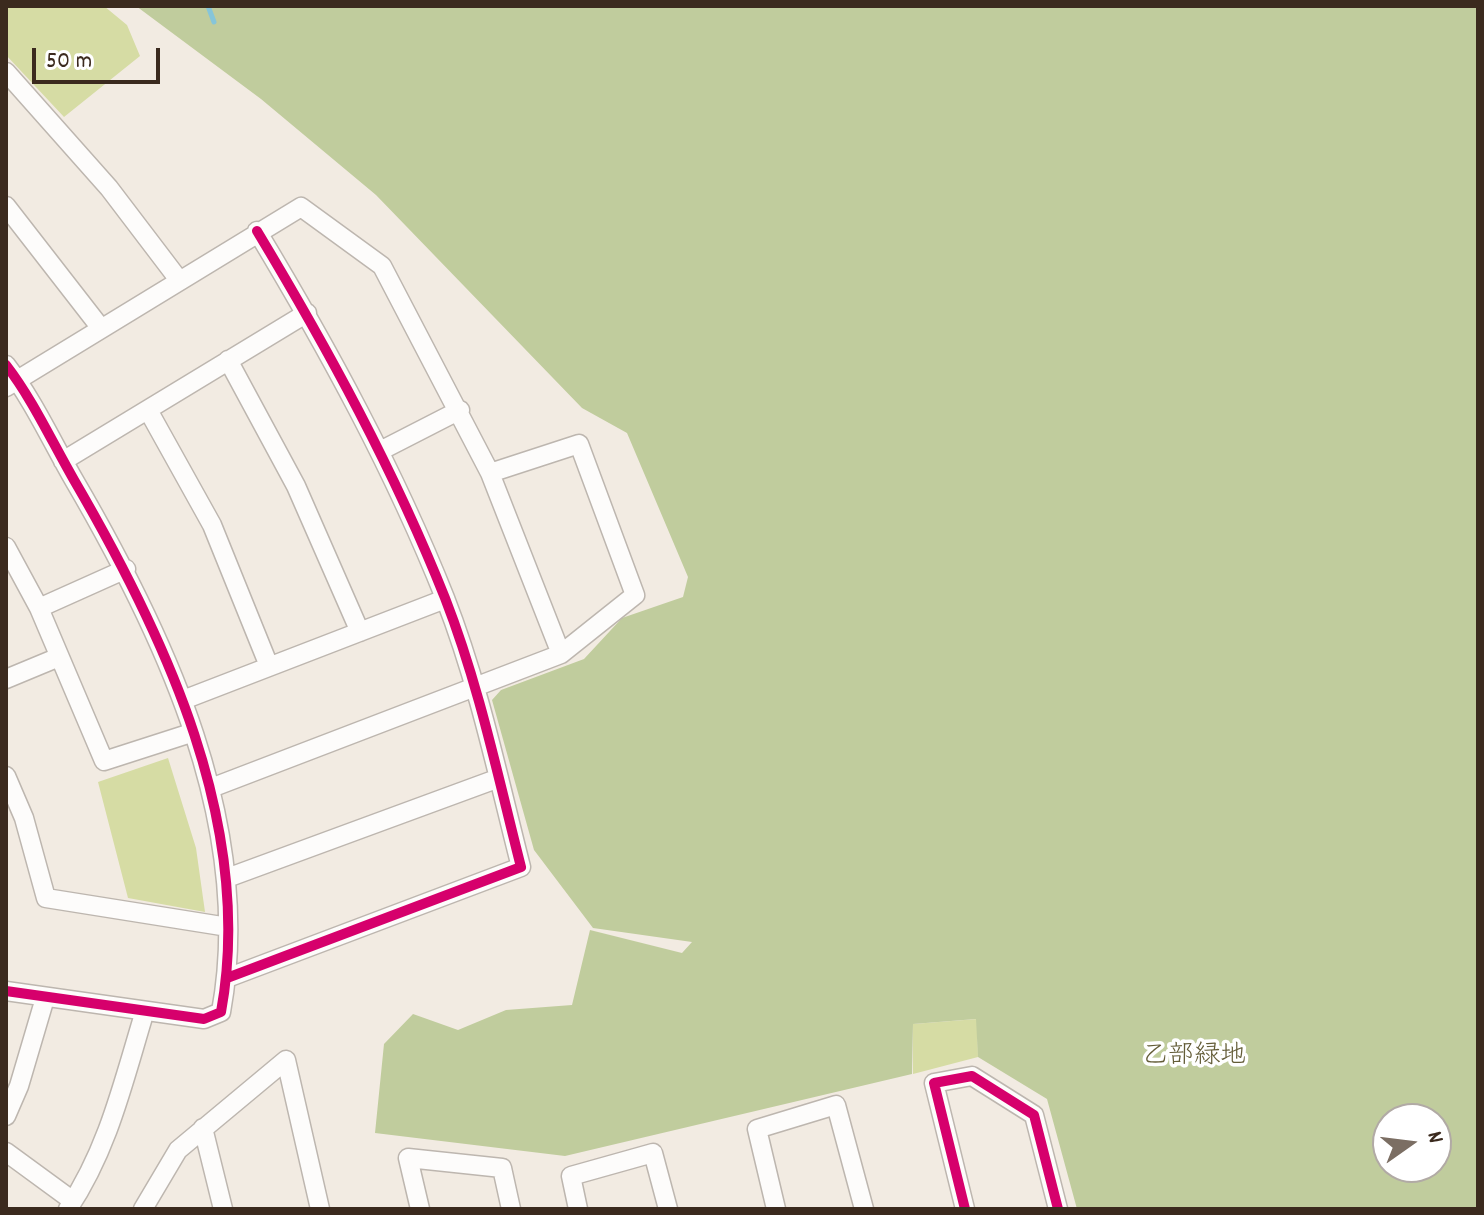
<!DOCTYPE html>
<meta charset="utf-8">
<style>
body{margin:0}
#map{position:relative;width:1484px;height:1215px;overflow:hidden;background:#f2ebe2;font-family:Dekko,sans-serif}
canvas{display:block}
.frame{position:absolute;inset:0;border:8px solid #3b2a1e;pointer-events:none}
.north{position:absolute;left:1372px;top:1103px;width:80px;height:80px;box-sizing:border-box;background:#fff;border:2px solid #b1aaa5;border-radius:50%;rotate:76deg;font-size:22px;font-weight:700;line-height:32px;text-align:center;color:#3b2a1e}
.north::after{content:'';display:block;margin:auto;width:28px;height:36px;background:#7b6e63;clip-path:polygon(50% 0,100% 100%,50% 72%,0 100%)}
.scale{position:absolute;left:32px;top:48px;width:128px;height:36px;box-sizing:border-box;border:4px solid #3b2a1e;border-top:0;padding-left:10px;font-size:24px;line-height:28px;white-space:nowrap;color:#3b2a1e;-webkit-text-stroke:6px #fff;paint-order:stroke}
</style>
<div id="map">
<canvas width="1484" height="1215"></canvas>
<div class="frame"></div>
<div class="north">N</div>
<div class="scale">50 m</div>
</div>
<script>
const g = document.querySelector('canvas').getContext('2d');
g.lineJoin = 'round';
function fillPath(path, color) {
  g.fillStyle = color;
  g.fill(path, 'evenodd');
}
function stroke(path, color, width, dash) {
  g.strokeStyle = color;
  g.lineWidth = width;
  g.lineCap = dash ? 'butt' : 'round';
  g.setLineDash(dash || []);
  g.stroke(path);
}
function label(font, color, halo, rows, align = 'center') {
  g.font = font + ' Dekko,"Klee One",sans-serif';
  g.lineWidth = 7;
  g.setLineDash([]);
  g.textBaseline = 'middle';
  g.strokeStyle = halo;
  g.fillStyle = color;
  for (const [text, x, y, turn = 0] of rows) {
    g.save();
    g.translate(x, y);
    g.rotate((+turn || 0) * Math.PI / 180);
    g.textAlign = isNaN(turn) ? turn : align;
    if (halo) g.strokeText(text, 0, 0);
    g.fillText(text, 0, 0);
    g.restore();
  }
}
fillPath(new Path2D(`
 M6,6H104L127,25L140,56L64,117L6,55Z
 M168,758L196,848L205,912L128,898L98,782Z
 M977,1019L978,1057L913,1074V1024Z`), '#d6dca4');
fillPath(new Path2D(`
 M136,6H1478V1209H1077L1047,1099L978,1057L976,1019L913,1024L912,1074L565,1156L375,1133L384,1044L413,1014L458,1030L506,1010L572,1005L590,930L682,953L692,942L593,928L534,850L492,700L501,690L584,659L622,618L683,597L688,577L627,433L582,408L376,195L261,99ZM1388,1119H1436V1167H1388Z`), '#c0cc9d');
stroke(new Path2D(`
 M208,6L214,22`), '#86c5d9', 5);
const minor = new Path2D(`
 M6,72L109,188L179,280
 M6,206L100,327
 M228,360L296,486L360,632
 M6,365C33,400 52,442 74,480C165,636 255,826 221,1012L204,1019L6,991
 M6,387L301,207L382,266L490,473L561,654
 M148,410L212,525L269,666
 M380,451L460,410
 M63,461L307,313
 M6,547L39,608L104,761L191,733
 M39,608L126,569
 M6,679L59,657
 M183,700L445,599
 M6,776L24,818L46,898L228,927
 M211,788L561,654L635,595L579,444L490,473
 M227,878L499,778
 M227,978L521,867C498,777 479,685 445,598C394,470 328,349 257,231
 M6,1116L19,1086L45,998
 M203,1128L223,1209
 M6,1152L73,1201
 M68,1209C108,1149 123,1083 144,1014
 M143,1209L178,1150L286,1060L320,1209
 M420,1209L408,1158L502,1168L511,1209
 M578,1209L571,1176L653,1153L668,1209
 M776,1209L757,1129L836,1105L864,1209
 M965,1209L934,1083L972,1076L1034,1115L1058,1209`);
stroke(minor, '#bdb6af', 21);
stroke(minor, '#fdfcfb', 18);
stroke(new Path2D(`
 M6,365C33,400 52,442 74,480C165,636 255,826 221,1012L204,1019L6,991
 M227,978L521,867C498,777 479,685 445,598C394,470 328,349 257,231
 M965,1209L934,1083L972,1076L1034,1115L1058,1209`), '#d6006c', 10);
label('26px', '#635c37', '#fff', [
 ["乙部緑地",1194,1058]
]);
</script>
